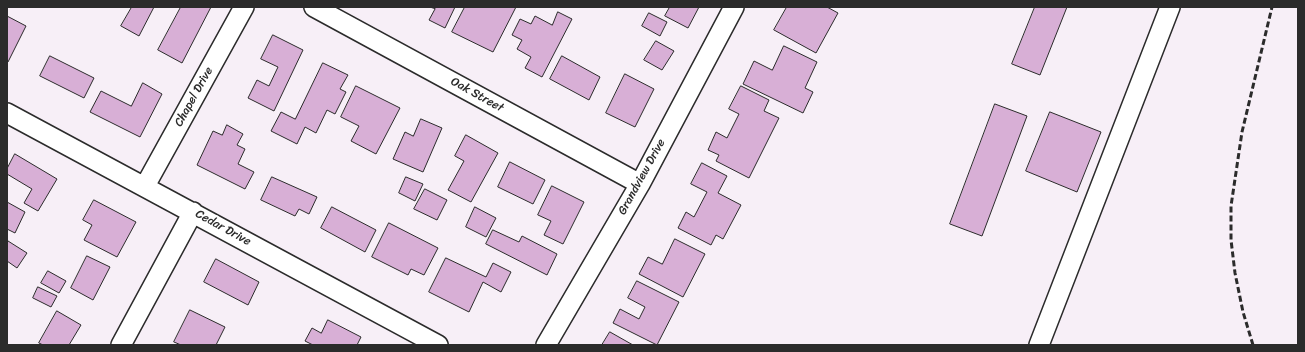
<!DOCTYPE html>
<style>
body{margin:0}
#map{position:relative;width:1305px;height:352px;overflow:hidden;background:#f7eff7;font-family:Sriracha,sans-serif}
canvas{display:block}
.frame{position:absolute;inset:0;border:8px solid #2b2b2b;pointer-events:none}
</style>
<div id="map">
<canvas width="1305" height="352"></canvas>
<div class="frame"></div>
</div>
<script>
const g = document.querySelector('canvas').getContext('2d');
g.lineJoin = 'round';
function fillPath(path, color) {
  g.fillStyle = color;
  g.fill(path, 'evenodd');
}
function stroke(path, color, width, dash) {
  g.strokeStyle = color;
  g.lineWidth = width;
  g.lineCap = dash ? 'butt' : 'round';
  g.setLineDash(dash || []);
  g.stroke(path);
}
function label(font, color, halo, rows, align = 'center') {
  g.font = font + ' Sriracha,sans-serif';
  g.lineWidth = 4;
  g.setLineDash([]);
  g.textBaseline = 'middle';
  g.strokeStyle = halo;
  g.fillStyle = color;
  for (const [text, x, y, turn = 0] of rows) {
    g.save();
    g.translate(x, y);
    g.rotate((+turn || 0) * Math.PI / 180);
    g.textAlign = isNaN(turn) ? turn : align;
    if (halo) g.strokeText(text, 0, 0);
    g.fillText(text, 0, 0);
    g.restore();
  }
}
const building = new Path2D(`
 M132,7H154L139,36L121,26Z
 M181,7H211L182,63L158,50Z
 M430,7H455L445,28L429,20L435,9Z
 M465,7H516L493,52L452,32Z
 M670,7H699L688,28L665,16Z
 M787,7H827L838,13L816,53L774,30Z
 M1035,7H1067L1040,75L1012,64Z
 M558,12L572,19L542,77L525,68L531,57L517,49L522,40L512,35L520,19L531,24L535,16L552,25Z
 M649,13L667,22L660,36L642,26Z
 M7,16L26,26L8,62H7Z
 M273,35L303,50L274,111L248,98L257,80L269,86L278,67L261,59Z
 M656,41L674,51L662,70L644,60Z
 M784,46L817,62L805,88L813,92L803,113L743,84L754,61L772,70Z
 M50,56L94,78L84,98L40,76Z
 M562,56L600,77L589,100L550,79Z
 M323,63L348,75L340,89L346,92L335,114L327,110L316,133L305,127L297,144L271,131L281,112L295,119Z
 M625,74L654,89L635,127L606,113Z
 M143,83L162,94L140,137L90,112L101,91L131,106Z
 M356,86L400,108L376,154L351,141L359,126L341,117Z
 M741,86L769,100L764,111L779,118L749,178L716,161L719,155L708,150L716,132L727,138L739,114L729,109Z
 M995,104L1027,116L982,236L950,224Z
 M1050,112L1101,132L1077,192L1026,171Z
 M421,119L442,128L423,172L393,159L405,132L413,136Z
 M227,125L243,134L237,145L245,149L238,164L254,172L245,189L197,165L213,131L222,135Z
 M466,135L498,153L471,202L448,190L464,161L455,156Z
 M15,154L57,179L38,211L24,203L32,189L7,174V169Z
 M510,162L545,180L533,204L498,187Z
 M702,163L727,176L718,193L741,205L723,239L716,235L711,245L678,228L686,212L694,217L707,192L691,184Z
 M272,177L317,197L309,214L299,209L295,216L261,200Z
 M406,177L423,184L415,201L399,193Z
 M552,186L584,202L563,244L544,235L551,221L538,215Z
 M425,189L447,200L437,220L414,209Z
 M94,200L136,222L117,257L84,240L92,225L83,220Z
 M7,202L25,212L15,233L7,229Z
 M332,207L376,230L365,252L321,228Z
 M475,207L496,218L486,237L466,227Z
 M389,223L438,248L424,275L411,269L408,275L372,257Z
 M493,230L519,242L522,236L557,254L547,275L486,244Z
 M675,239L705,254L683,297L639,274L648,257L662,264Z
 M8,241L27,253L17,268L7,261V243Z
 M87,256L110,267L93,300L71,288Z
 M446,258L486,277L493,263L511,272L501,292L483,282L469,312L429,292Z
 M216,259L259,282L248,305L204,282Z
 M48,271L66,281L59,293L41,283Z
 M637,281L679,302L657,345L613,323L620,309L639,319L645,307L628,298Z
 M38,287L57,296L51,307L33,298Z
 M190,310L225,327L216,345H181L174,342Z
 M57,311L81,325L69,345H43L39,343Z
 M328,320L361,337L357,345H313L305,341L312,328L321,333Z
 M610,332L633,345H602Z`);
fillPath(building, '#d8afd6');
stroke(building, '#2b2b2b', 1);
const minor = new Path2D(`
 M314,7L640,184
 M7,113L438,345
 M145,186L244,7
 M121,345L193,212
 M546,345L640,184L734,7
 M1039,345L1170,7`);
stroke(minor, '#2b2b2b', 22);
stroke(minor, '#fff', 19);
stroke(new Path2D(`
 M1253,345L1243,312L1235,273L1231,240V206L1242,132L1272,7`), '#2b2b2b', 3, [6, 3]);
label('12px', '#2b2b2b', '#fff', [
 ["Oak Street",477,95,29],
 ["Chapel Drive",194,97,-61],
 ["Grandview Drive",642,177,-61],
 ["Cedar Drive",223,228,29]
]);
</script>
